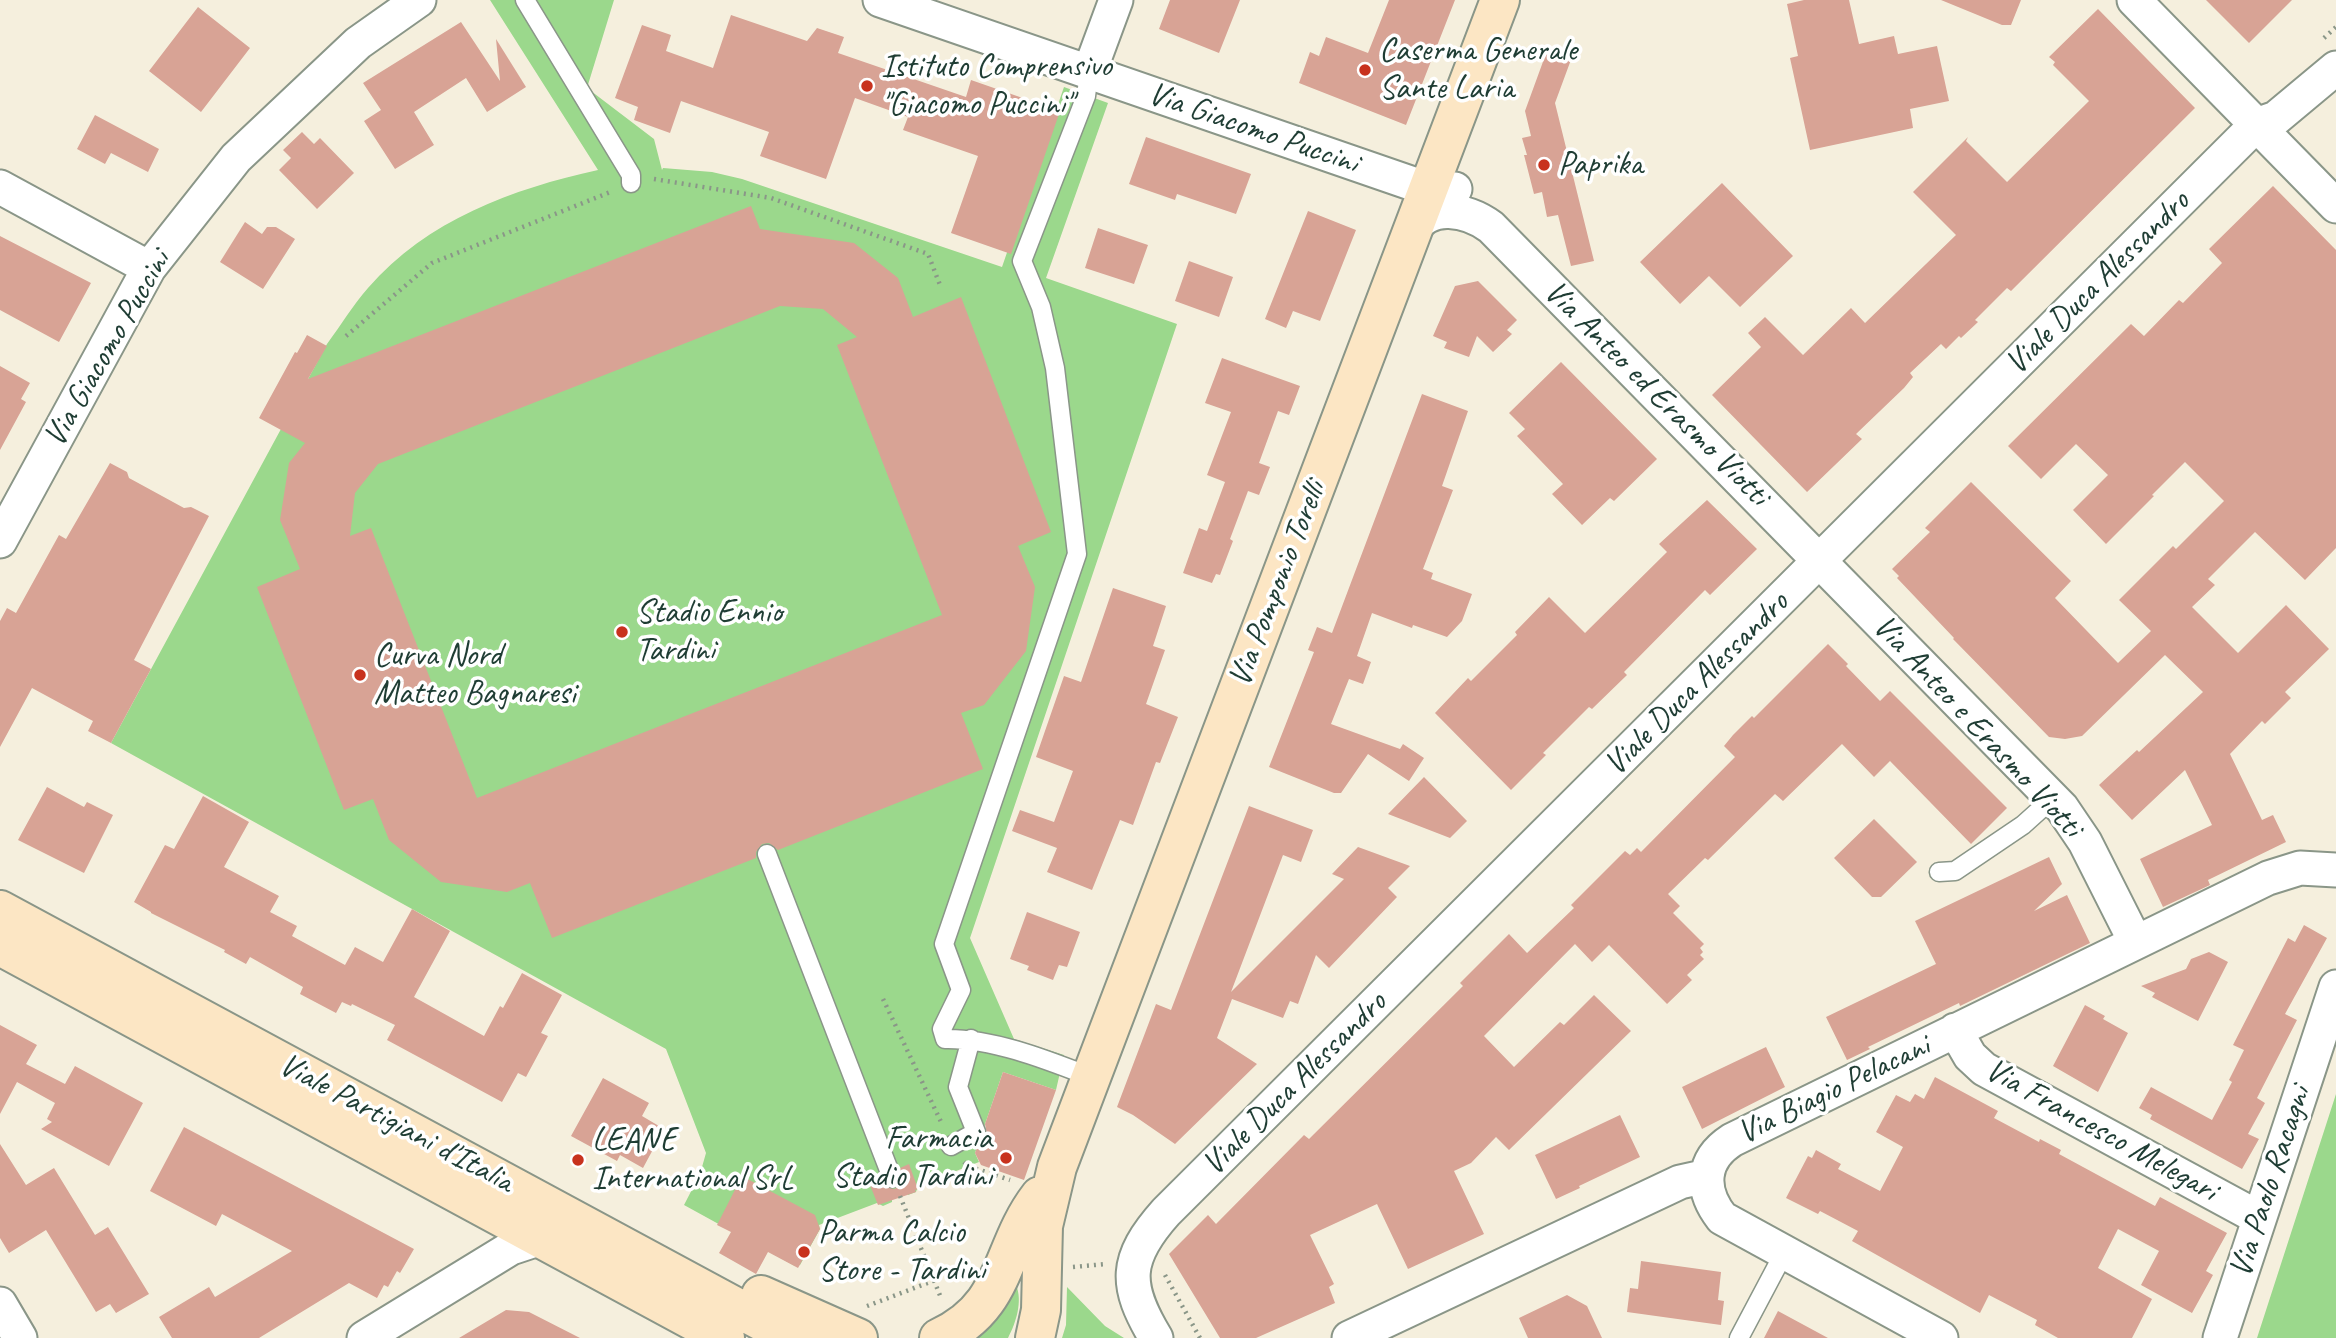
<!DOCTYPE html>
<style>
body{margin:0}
canvas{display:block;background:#f5efdd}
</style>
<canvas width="2336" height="1338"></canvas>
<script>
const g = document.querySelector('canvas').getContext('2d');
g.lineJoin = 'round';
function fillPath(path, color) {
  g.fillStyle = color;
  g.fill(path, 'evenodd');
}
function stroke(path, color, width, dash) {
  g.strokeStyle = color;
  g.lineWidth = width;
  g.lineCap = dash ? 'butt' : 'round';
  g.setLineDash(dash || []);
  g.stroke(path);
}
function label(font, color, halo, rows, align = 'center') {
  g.font = font + ' Caveat,sans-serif';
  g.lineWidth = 7;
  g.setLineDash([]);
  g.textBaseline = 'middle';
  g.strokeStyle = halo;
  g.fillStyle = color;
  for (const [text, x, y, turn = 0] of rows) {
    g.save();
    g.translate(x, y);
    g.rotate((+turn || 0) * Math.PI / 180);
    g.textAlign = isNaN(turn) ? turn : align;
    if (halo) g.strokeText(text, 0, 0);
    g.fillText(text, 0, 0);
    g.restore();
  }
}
fillPath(new Path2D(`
 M490,0H614L587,88L654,139L662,170L663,168L712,172L742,179L1002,267L1064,87L1108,103L1046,278L1177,324L970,938L1014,1039L1064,1055L1056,1090L1003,1072L975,1153L979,1162L918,1186L916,1192L908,1195L907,1193L892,1199V1202L883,1206L877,1203L819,1225L820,1229L800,1265L795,1266L684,1205L700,1174L706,1153L666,1049L111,743L327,344C341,325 353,305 368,288C427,220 512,189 598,170Z
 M2336,1094V1338H2257Z
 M1016,1285C1023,1301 1016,1323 1008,1338H973Z
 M1067,1287L1105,1326L1124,1338H1062L1066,1325Z`), '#9bd88c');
fillPath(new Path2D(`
 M1170,0H1240L1219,53L1159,29Z
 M1389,0H1455L1406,125L1299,83L1310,52L1319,56L1326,37L1368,53Z
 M1804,0H1849L1859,44L1894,36L1898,54L1937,46L1949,101L1910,109L1913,128L1810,150L1790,58L1798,56L1787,4Z
 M1941,0H2021L2011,25H2002Z
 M2206,0H2292L2249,43Z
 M198,7L250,48L201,112L149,71Z
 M2098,9L2195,108L2011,291L2007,288L1975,320L1978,322L1961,338L1959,336L1946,349L1941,344L1910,373L1913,377L1904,388L1856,434L1862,439L1807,492L1712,395L1761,347L1748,333L1765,317L1803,355L1851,308L1865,323L1956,235L1913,192L1968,137L1966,141L2007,182L2089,101L2053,65L2055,62L2049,57Z
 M731,15L807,41L817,28L844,37L838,53L966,97L971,80L1060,111L1011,254L951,233L978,156L903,130L908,117L855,98L826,179L760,156L769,132L681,101L670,133L634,120L638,107L615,98L642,25L671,35L666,51L713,68Z
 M461,22L500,81L496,39L526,87L487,112L466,78L414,112L434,145L395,169L364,121L381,110L363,83Z
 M1548,48L1572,57L1555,103L1594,261L1571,266L1558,215L1547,217L1542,192L1534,194L1524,155H1527L1522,138L1531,136L1525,111Z
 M95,115L159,149L148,172L111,153L105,164L77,149Z
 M302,132L314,144L320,138L354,173L317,209L279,170L291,158L283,150Z
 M1146,137L1251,174L1236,214L1177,194L1175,200L1129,184Z
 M1722,183L1793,256L1740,307L1709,276L1680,304L1640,262Z
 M2273,186L2336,250V548L2305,580L2255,532L2208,579L2215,585L2192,607L2238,653L2286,605L2329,649L2285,692L2291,698L2265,724L2262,721L2230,754L2262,820L2273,815L2286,842L2208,880L2210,885L2163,907L2140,859L2212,825L2185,770L2132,820L2099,785L2137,750L2139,752L2203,692L2165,655L2082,736L2065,739L2049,737L1953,639L1954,638L1897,578L1899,576L1892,569L1930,532L1925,528L1971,482L2071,581L2055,598L2118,663L2151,631L2119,600L2173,546L2176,549L2224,501L2185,462L2152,495L2154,496L2106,544L2073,510L2108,475L2076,444L2041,479L2008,446L2131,324L2144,336L2179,300L2183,303L2222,263L2209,249Z
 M751,206L760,229L854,243L898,278L913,317L961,297L1051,532L1018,546L1035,587L1026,651L984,705L961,713L983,769L778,850L769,843L762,844L756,852V858L552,938L530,883L507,892L441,882L389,840L373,799L344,810L257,587L300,569L280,520L289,463L305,443L259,418L295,352L297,353L307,335L327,346L308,379ZM780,306L823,309L857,337L837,345L942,615L477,798L371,528L350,536L355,493L378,464Z
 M1308,211L1356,230L1320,321L1293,311L1286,328L1265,319Z
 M245,222L262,234L267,227H276L295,239L263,289L220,262Z
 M1098,228L1148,245L1134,284L1085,268Z
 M0,236L91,283L59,342L0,310Z
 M1189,261L1233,277L1219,317L1175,301Z
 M1478,281L1517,320L1507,330L1512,334L1493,352L1477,336L1469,357L1444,348L1447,342L1433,336L1455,286Z
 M1222,358L1300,386L1289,415L1278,411L1259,463L1270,467L1259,495L1248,491L1230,539L1233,541L1220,575L1216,574L1212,583L1183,573L1199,528L1207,531L1225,482L1207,475L1231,412L1205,403Z
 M1561,362L1657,459L1614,501L1610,498L1582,525L1552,494L1563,484L1517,436L1525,429L1509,413Z
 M0,366L30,383L21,399L26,402L0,450Z
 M1422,394L1468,411L1442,486L1453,490L1423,569L1433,573L1431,579L1472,594L1462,621L1447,637L1413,625L1412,628L1372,613L1357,656L1371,662L1363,684L1349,679L1331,724L1400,749L1403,744L1424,758L1409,781L1368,754L1341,793H1334L1269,767L1314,652L1308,650L1317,627L1332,633Z
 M110,463L127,472L129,478L184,508L191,507L209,516L134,660L151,669L111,743L88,731L93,721L32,688L0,747V621L7,608L16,613L59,535L66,539Z
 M1707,500L1757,549L1710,595L1705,590L1624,672L1627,675L1592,709L1589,707L1543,753L1546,755L1511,790L1435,713L1468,678L1471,681L1517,635L1515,632L1549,597L1585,633L1667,552L1659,544Z
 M1113,588L1166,606L1153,646L1165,650L1146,704L1178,717L1160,763L1156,762L1133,825L1120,820L1092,890L1047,872L1057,848L1012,831L1020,810L1054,822L1073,771L1036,757L1064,676L1081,682Z
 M1828,644L1848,664L1846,666L1880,701L1890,691L2007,808L1971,844L1890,761L1874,777L1842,744L1783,801L1775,794L1708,860L1705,858L1668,894L1680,906L1673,913L1704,944L1700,948L1703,952L1700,955L1704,959L1687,975L1692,980L1667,1004L1609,945L1592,962L1575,944L1484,1036L1514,1067L1560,1022L1564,1025L1594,995L1631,1031L1509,1150L1496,1137L1471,1163L1454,1171L1484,1234L1408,1269L1377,1204L1310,1235L1334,1284L1329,1287L1335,1303L1256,1338H1220L1169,1254L1208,1215L1216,1224L1304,1135L1309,1139L1463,986L1460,983L1509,934L1527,953L1574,908L1571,905L1625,851L1630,855L1637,848L1641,852L1735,757L1724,746L1733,735L1752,716L1754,718Z
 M1424,777L1467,821L1450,838L1388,814Z
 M47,787L84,807L87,802L113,815L84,873L18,840Z
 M203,796L249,822L224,867L279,896L270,912L297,926L292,936L345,965L355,947L383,962L412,909L450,931L414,997L484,1036L500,1006L503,1008L522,973L562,995L541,1033L548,1036L526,1077L518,1073L502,1102L387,1040L395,1025L352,1004L351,1006L342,1002L336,1013L300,994L303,987L250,957L246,964L224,952L225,950L151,913V912L134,902L165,845L174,849Z
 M1249,806L1313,830L1301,862L1283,855L1231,992L1344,879L1332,874L1358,847L1410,866L1388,888L1397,897L1329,968L1316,955L1298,1004L1290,1001L1283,1018L1232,999L1217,1038L1257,1064L1175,1144L1133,1115L1117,1107L1156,1004L1171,1010Z
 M1874,819L1917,862L1881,897H1872L1834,858Z
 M2049,857L2062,884L2034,911L2067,895L2090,943L1960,1006L1959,1003L1868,1047L1870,1049L1847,1060L1826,1017L1936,964L1915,921Z
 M1027,912L1080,932L1067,967L1059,965L1053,980L1027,970L1029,966L1010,959Z
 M2304,925L2327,938L2285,1014L2297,1020L2257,1098L2265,1103L2248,1134L2259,1139L2242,1169L2150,1119L2152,1115L2139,1108L2151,1087L2212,1120L2232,1082L2229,1080L2244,1050L2233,1045L2288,938L2295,942Z
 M2209,952L2228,962L2198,1021L2152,997L2155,993L2141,986L2186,969L2191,959Z
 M2085,1005L2105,1016L2103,1019L2128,1033L2098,1092L2053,1066Z
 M0,1025L37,1045L26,1064L65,1084L75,1066L143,1103L109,1166L41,1129L52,1122L47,1119L55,1103L17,1082L0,1114Z
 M1766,1047L1785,1087L1702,1129L1682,1087Z
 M1003,1072L1056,1090L1024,1180L981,1165L975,1153L978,1144L987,1134L985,1124Z
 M1935,1077L1998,1111L1994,1118L2039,1142L2040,1139L2061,1150L2059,1154L2155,1206L2160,1197L2227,1233L2206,1271L2213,1275L2192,1313L2141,1285L2159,1251L2118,1229L2098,1268L2152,1299L2132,1338H2058L2035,1325L2037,1320L1989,1295L1980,1313L1852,1241L1858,1231L1820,1211L1818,1214L1786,1198L1808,1156L1812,1158L1816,1150L1841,1164L1838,1169L1880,1191L1903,1147L1876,1132L1896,1095L1910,1102L1915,1094L1924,1099Z
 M603,1078L649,1103L642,1116L664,1129L643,1168L620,1155L617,1161L571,1136Z
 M1620,1115L1640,1157L1579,1186L1580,1188L1556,1199L1535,1155Z
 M184,1127L414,1249L400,1273L397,1271L388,1287L384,1285L377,1298L349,1283L259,1338H172L159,1317L209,1287L215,1297L292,1251L222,1214L216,1226L150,1191Z
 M0,1144L26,1185L54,1168L95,1235L108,1227L149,1294L116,1313L110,1304L96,1312L46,1230L9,1253L0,1238Z
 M909,1164L918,1189L915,1190L916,1192L878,1205L868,1180L879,1176L885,1187L895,1189L903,1180L900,1168Z
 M742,1176L815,1215L820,1229L798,1268L768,1252L756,1274L719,1253L731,1232L717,1225Z
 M1641,1261L1721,1272L1718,1300L1724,1301L1721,1325L1627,1312L1630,1288L1638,1289Z
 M1567,1295L1587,1306L1602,1338H1528L1519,1318Z
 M506,1310L529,1312L580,1338H459Z
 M1778,1311L1828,1338H1764Z`), '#d8a395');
const service = new Path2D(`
 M525,0L631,175V183
 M1089,73L1086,96L1022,261L1041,307L1055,368L1077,554L944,944L961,990L942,1029L945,1039C992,1038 1047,1060 1091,1077
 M767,854L892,1178
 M1939,872L1955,871L2023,825L2053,798
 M951,1146L976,1132L958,1087L971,1039
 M1739,1338L1784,1253`);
const minor = new Path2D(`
 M880,0L1428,189L1436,191L1455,189
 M2134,0L2336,206
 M1089,73L1116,0
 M0,187L149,268
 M1412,232C1428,201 1468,210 1491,227L2062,808L2085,842L2135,941
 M0,541L149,268L236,158L358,43L419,0
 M1955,1030L1970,1056L1984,1069L2259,1218
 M0,1304L20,1338
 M364,1338L511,1248L541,1238
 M1156,1338C1124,1285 1124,1259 1166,1212L2256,125L2276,118L2336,68
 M1349,1338L1680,1182L1707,1176
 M1941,1338L1722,1218C1700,1190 1701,1160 1732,1140L2268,878L2300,868L2336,870
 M2220,1338L2336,987`);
const secondary = new Path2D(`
 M0,910L793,1338
 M0,946L725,1338
 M761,1295L858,1338
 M939,1338C1009,1306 999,1249 1040,1196
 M1035,1338L1041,1310L1043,1226L1057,1167L1500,0`);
stroke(service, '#8a9688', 21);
stroke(minor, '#8a9688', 37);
stroke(secondary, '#8a9688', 42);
stroke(new Path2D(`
 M2324,38L2336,27
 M654,179L771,198L928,254L940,285
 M346,336L432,263L613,191
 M883,999L942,1124
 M964,1162L968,1166L1010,1180
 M900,1196L941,1298
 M1073,1267L1106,1264
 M1165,1275L1200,1338
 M867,1306L967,1268`), '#8a9688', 4.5, [2, 5]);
stroke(service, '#fff', 18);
stroke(minor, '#fff', 33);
stroke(secondary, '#fce6c4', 38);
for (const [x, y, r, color] of [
 [1365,70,7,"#c8321e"],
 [867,86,7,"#c8321e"],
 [1544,165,7,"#c8321e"],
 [622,632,7,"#c8321e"],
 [360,675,7,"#c8321e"],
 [1006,1158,7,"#c8321e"],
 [578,1160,7,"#c8321e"],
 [804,1252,7,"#c8321e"]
]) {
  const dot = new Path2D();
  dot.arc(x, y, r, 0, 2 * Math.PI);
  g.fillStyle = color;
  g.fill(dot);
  stroke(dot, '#fff', 2.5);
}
label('33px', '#1f3d34', '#fff', [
 ["Caserma Generale",1379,51],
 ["Sante Laria",1379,89],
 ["Istituto Comprensivo",881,67],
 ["\"Giacomo Puccini\"",881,105],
 ["Paprika",1558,165],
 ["Stadio Ennio",636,613],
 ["Tardini",636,651],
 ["Curva Nord",374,656],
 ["Matteo Bagnaresi",374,694],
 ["Farmacia",992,1139,"right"],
 ["Stadio Tardini",992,1177,"right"],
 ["LEANE",592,1141],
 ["International SrL",592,1179],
 ["Parma Calcio",818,1233],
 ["Store - Tardini",818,1271]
], 'left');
label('33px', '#1f3d34', '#fff', [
 ["Via Giacomo Puccini",1253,129,19],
 ["Viale Duca Alessandro",2098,283,-45],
 ["Via Giacomo Puccini",108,349,-60],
 ["Via Anteo ed Erasmo Viotti",1656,394,45],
 ["Via Pomponio Torelli",1278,584,-69],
 ["Viale Duca Alessandro",1697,684,-45],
 ["Via Anteo e Erasmo Viotti",1977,727,47],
 ["Viale Duca Alessandro",1295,1084,-45],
 ["Via Biagio Pelacani",1834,1090,-26],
 ["Viale Partigiani d'Italia",396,1124,28],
 ["Via Francesco Melegari",2101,1131,29],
 ["Via Paolo Racagni",2271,1182,-72]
]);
</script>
